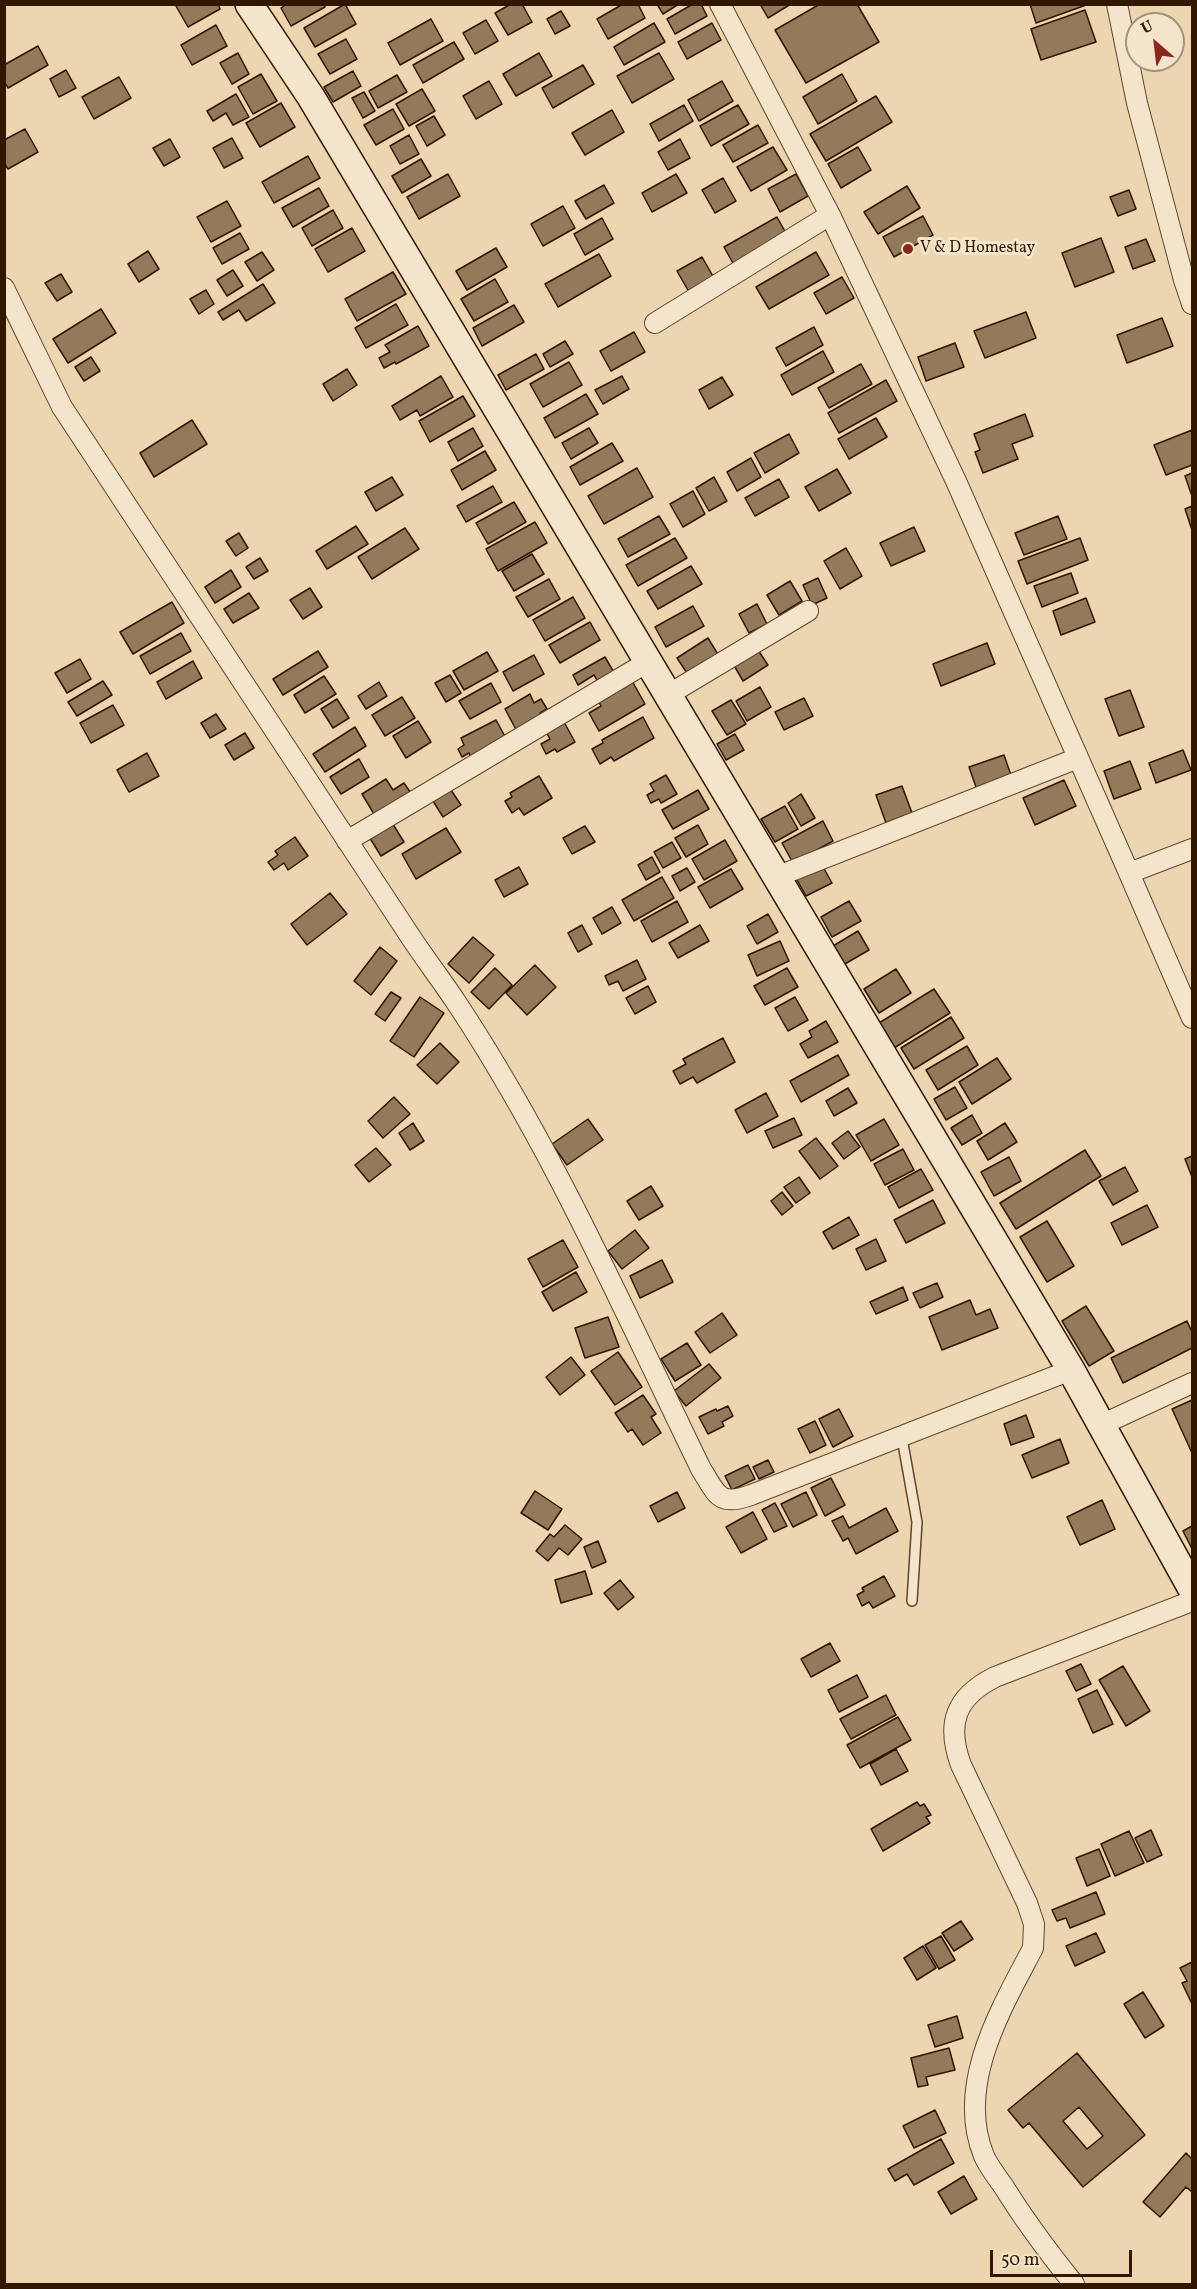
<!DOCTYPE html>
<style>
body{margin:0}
#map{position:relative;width:1197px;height:2289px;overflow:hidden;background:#ecd6af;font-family:Vollkorn,serif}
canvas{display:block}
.frame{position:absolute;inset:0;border:6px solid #311600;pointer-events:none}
.north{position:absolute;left:1125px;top:12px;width:60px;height:60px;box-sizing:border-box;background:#f3e4cb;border:2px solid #a5927a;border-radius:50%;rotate:332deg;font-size:16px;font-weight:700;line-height:24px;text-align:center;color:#311600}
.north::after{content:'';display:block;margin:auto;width:21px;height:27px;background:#8f2418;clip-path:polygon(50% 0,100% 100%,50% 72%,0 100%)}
.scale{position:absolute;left:990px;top:2250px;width:142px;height:27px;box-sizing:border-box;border:3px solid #311600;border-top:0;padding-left:8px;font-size:18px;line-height:21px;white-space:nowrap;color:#311600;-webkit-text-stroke:4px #f3e4cb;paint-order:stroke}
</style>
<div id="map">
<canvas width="1197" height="2289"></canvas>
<div class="frame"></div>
<div class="north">U</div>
<div class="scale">50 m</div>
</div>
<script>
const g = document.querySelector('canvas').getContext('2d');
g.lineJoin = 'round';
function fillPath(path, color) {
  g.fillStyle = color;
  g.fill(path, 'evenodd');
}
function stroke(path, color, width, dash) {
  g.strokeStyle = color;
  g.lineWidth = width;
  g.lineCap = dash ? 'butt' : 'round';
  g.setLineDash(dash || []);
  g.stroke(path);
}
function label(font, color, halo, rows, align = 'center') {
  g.font = font + ' Vollkorn,serif';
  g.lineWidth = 6;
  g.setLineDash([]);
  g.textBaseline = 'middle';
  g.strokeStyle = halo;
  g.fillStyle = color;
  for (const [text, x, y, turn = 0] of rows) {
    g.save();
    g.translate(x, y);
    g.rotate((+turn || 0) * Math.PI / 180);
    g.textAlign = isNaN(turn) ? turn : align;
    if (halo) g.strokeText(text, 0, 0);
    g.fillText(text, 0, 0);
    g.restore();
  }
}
const building = new Path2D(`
 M178,4H218L220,9L188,27L176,6Z
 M287,4H324L325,7L291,26L281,8Z
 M345,4L356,24L315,47L304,28Z
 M511,4H522L532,22L508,35L495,13Z
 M623,4H638L645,18L608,39L597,19Z
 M657,4H679L663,14Z
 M693,4H701L707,16L675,34L667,19Z
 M760,4H791L768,18Z
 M820,4H857L879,42L806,83L775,30Z
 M1030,4H1089L1036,23Z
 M1085,10L1096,42L1041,60L1031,29Z
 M561,11L570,26L555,34L547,19Z
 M431,19L443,41L400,65L388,43Z
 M486,20L498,41L475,54L463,33Z
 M654,23L665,42L624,65L614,47Z
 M712,23L721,40L687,59L678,42Z
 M216,25L227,46L192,65L181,45Z
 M346,39L357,59L330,74L318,54Z
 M454,42L464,59L423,83L413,65Z
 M38,46L48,65L8,88L4,81V65Z
 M238,53L249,74L232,84L220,63Z
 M539,53L552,76L516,96L503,74Z
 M659,53L674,79L632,103L617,76Z
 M583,65L594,84L553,108L542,88Z
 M66,70L76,88L59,97L50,79Z
 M353,71L361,86L333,102L324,87Z
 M261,74L277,101L253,114L238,87Z
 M842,74L857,101L818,124L803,97Z
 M397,75L407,92L378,108L369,91Z
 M119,77L131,98L94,119L82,97Z
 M489,81L502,104L476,119L463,96Z
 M722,81L733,101L699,121L688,100Z
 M422,89L435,111L409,126L396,104Z
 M364,92L375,111L363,118L352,98Z
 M236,94L249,117L233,125L226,113L213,121L207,111Z
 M876,96L892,122L826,161L810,134Z
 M281,103L295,127L260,147L246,123Z
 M684,105L693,121L659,141L650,124Z
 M738,105L749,124L711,146L700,126Z
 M393,109L404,129L376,145L364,125Z
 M612,110L624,132L585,155L572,133Z
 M434,116L445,135L427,146L416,126Z
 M758,125L768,143L733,162L723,145Z
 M25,129L38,152L8,169L4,163V140Z
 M409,135L419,154L400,164L390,146Z
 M232,138L243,158L224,168L213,148Z
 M170,139L180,157L164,166L153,148Z
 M680,139L690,158L668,170L658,152Z
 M773,147L787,170L751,191L737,167Z
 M858,147L871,170L841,188L828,164Z
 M308,156L320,178L274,203L262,182Z
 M421,159L431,176L402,193L392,176Z
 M448,174L460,196L419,219L407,197Z
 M676,174L687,193L652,212L642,193Z
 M796,174L808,196L780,212L768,189Z
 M723,178L736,201L715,213L702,190Z
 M604,185L614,203L586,219L575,201Z
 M907,186L920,208L878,234L864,212Z
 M319,188L329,206L293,227L282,208Z
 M1129,190L1136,209L1118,216L1110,197Z
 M227,201L241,226L211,242L197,217Z
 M563,206L575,228L543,246L531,224Z
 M333,210L343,228L312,246L302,228Z
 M923,216L933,235L894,257L883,237Z
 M777,217L787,235L734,265L724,247Z
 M602,218L613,239L585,255L574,234Z
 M352,228L365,251L328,272L315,249Z
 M240,233L249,249L222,264L213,248Z
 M1101,238L1114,272L1075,287L1062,253Z
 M1146,239L1155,261L1133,269L1125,247Z
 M496,248L507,267L467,290L456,271Z
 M148,251L159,269L139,282L128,264Z
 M262,252L274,270L257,281L245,262Z
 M816,252L829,275L769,309L756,287Z
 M599,254L611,276L558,307L545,284Z
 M702,257L714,278L689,292L677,271Z
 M233,270L243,286L227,296L217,280Z
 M393,272L406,294L357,321L345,299Z
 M61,274L72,292L57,301L45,283Z
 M842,277L854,298L826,314L814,293Z
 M495,279L508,302L474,321L461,299Z
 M263,284L275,303L246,321L239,310L223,320L218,312Z
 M206,290L214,304L199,314L190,299Z
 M396,304L408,325L366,348L355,328Z
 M514,305L524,322L482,346L473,328Z
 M101,309L116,333L68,363L53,339Z
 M1026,312L1036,338L985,358L974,331Z
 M1162,318L1173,346L1127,363L1117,335Z
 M418,326L429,346L396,364L395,362L384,368L379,358L390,352L385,345Z
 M814,327L823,345L786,366L776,348Z
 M634,332L645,352L611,371L600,351Z
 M565,341L573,354L550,367L543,354Z
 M955,343L964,367L926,381L918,357Z
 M823,351L834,372L792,395L781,375Z
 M536,354L544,369L506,390L498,375Z
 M91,357L100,371L84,381L75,367Z
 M569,362L582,385L543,407L530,384Z
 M861,364L872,384L829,408L818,388Z
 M347,369L357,385L333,401L323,384Z
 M441,376L453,397L420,416L417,410L400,420L392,406Z
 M622,376L629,389L603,404L595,390Z
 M722,377L733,395L709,409L699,390Z
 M886,380L897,401L839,433L828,413Z
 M586,394L598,414L555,438L544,418Z
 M463,396L475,416L430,442L419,421Z
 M1025,414L1033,436L1012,444L1018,459L983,473L975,452L980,450L974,434Z
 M876,418L887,437L849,459L838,439Z
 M192,420L207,444L154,477L140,453Z
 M473,428L483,446L458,461L448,442Z
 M589,428L598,443L571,459L562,443Z
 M1192,430V465L1166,475L1154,445Z
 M789,434L799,453L765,473L754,453Z
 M612,443L623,461L580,485L570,467Z
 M485,451L496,470L462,490L451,470Z
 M751,458L761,477L737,491L727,472Z
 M637,468L653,497L604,524L588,496Z
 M837,469L851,493L819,511L805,487Z
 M1192,473V496L1185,476Z
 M392,477L403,495L376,511L365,492Z
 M714,477L727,501L709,511L696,488Z
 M779,479L789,497L755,516L745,498Z
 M493,486L502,502L466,522L457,506Z
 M693,491L705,514L683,527L670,504Z
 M514,502L526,522L488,544L476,523Z
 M1192,506V530L1185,509Z
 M659,516L670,534L628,557L618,539Z
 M1058,516L1067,539L1024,555L1015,533Z
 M535,522L547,543L498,571L486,549Z
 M356,526L368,544L327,569L316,551Z
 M914,527L925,551L891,566L880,543Z
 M405,528L419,549L372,579L358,557Z
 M239,533L248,548L236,556L226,541Z
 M675,538L687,558L638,586L626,565Z
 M1080,538L1088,560L1027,584L1018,561Z
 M846,548L862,576L840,589L824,561Z
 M532,554L544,574L514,591L502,571Z
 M260,558L268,571L254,579L246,567Z
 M691,566L702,584L658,609L647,591Z
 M231,570L241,587L215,603L205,587Z
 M1071,573L1078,593L1042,607L1034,586Z
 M818,578L827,598L812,605L803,585Z
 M549,579L560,599L528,617L516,597Z
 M790,581L802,601L779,615L767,595Z
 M310,588L322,607L303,619L290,600Z
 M249,593L259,608L233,623L224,609Z
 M573,597L585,618L545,641L533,620Z
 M1086,598L1095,622L1061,635L1053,611Z
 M172,602L184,623L133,654L120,632Z
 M757,604L767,624L749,633L739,614Z
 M693,606L704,626L666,647L655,627Z
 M590,622L600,640L560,663L549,645Z
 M181,633L191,651L150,674L140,656Z
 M708,638L719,656L689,676L677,658Z
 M987,643L995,664L941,686L933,664Z
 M756,647L768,665L743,681L732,662Z
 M318,651L328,667L283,695L273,679Z
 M487,652L498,671L464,690L453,671Z
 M534,655L544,674L513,691L503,672Z
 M605,657L616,676L600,685L594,675L578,685L573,675Z
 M80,659L91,679L67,693L55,673Z
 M193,661L202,678L166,699L157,682Z
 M450,675L461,693L446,702L435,683Z
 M324,676L336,694L305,713L294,695Z
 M631,679L645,704L599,731L589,713L601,706L597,698Z
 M103,681L112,695L77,716L68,702Z
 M379,682L387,696L366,709L358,696Z
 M491,683L501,702L470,719L459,701Z
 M760,687L771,707L747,721L736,701Z
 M1130,690L1144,727L1119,736L1105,699Z
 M530,694L534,703L541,699L547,709L540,713L545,721L519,735L505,709Z
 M402,697L415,718L385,736L372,715Z
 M804,698L813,716L784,730L775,712Z
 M337,699L349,718L333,728L321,709Z
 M731,700L746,724L727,735L712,711Z
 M113,705L124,725L91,743L80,723Z
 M216,714L226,729L210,738L201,723Z
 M643,717L654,738L614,761L611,757L600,764L592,749L603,743L602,740Z
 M496,720L507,740L472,759L469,753L462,757L458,749L464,745L461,738Z
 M418,721L431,742L406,758L393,736Z
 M564,722L575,742L557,752L555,749L546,754L541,744L550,739L546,732Z
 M355,727L366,746L325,772L313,754Z
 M245,733L254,748L234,760L225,745Z
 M735,734L744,750L726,760L717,744Z
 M1183,750L1191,770L1156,783L1149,763Z
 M147,753L159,776L129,792L117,770Z
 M1004,755L1012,778L977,790L969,767Z
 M359,759L369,777L341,794L330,777Z
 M1130,761L1141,789L1114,799L1104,771Z
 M666,775L677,794L661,803L659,799L651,803L647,795L654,791L650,784Z
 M539,776L552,798L524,815L519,808L512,813L505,801L512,797L510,793Z
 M386,779L393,790L404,783L413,796L377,819L362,794Z
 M1064,780L1076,806L1035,825L1023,798Z
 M902,786L912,813L886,823L876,795Z
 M451,790L461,805L443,817L433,801Z
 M698,790L709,809L673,829L662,810Z
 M801,794L815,818L801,826L788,803Z
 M785,806L798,829L775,842L761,819Z
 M391,821L404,842L381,856L368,835Z
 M823,821L833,841L793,863L782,843Z
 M698,825L708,844L686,857L675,838Z
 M585,826L595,842L572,854L563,838Z
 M446,828L461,852L416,879L402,854Z
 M295,837L308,856L288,870L284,863L274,870L268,862L278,855L275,851Z
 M725,840L737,861L704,880L692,859Z
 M672,842L681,858L663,868L654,852Z
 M652,857L660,872L646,880L638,865Z
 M822,865L832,883L806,896L796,878Z
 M519,867L528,884L504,897L495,880Z
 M687,868L695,882L680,891L672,876Z
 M731,869L743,889L710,908L698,887Z
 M662,877L674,898L634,921L622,900Z
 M330,893L347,914L307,945L291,924Z
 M677,901L688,922L652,942L641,921Z
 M849,901L861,921L832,937L821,917Z
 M612,907L621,923L602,934L593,918Z
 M768,914L778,932L757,944L747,926Z
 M582,925L592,944L578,952L568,933Z
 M700,925L709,941L678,958L669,943Z
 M858,931L869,950L843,965L833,946Z
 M473,937L494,955L469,983L448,964Z
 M780,941L789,961L757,976L748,955Z
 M380,947L397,961L371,995L354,981Z
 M637,960L646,979L623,991L618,981L609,985L605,976Z
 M535,965L556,987L527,1015L506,993Z
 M495,968L512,985L489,1009L471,992Z
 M787,968L798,987L765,1005L754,986Z
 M896,969L911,993L879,1013L864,989Z
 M648,986L656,1002L635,1014L626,998Z
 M934,989L950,1013L894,1048L879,1023Z
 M391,992L401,998L385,1021L375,1014Z
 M420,997L444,1013L414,1057L390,1041Z
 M795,997L808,1020L788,1031L775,1008Z
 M951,1017L964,1038L914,1069L901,1048Z
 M826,1021L838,1042L808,1058L800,1044L812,1037L809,1031Z
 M723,1038L735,1062L697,1083L693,1077L680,1084L673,1071L686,1064L683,1059Z
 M440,1043L459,1062L437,1084L417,1065Z
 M967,1046L978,1065L938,1090L926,1070Z
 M838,1055L849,1075L801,1102L790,1081Z
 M997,1058L1011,1079L972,1104L959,1082Z
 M955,1087L967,1108L946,1120L934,1099Z
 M848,1088L857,1103L834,1116L826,1101Z
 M766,1093L778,1116L747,1133L735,1110Z
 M394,1097L410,1114L383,1138L368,1121Z
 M972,1115L982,1133L962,1145L951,1128Z
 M794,1118L802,1135L773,1148L765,1131Z
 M588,1119L603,1140L567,1165L552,1144Z
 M884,1119L899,1145L871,1161L856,1135Z
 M413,1123L424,1141L410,1150L399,1133Z
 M1005,1123L1017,1142L988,1160L977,1141Z
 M848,1131L860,1147L844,1159L832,1143Z
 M816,1138L838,1166L820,1179L799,1151Z
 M376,1148L391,1165L369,1182L355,1165Z
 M903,1149L914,1170L885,1185L874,1164Z
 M1085,1150L1101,1176L1016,1229L1000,1203Z
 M1192,1156V1177L1185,1159Z
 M1009,1157L1021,1181L994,1196L981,1172Z
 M1125,1167L1138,1191L1113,1205L1099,1181Z
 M921,1169L933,1190L899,1208L888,1187Z
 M799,1177L810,1193L796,1203L784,1187Z
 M651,1186L663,1206L639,1220L627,1201Z
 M782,1192L793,1206L782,1215L771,1201Z
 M933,1200L945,1223L906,1243L894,1220Z
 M1147,1205L1158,1227L1122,1245L1111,1223Z
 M849,1217L859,1235L833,1249L823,1232Z
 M1047,1221L1074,1266L1047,1282L1020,1237Z
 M635,1230L649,1248L622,1269L608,1251Z
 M876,1239L886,1261L866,1270L856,1249Z
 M563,1240L578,1267L543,1287L528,1259Z
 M662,1260L673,1282L640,1298L630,1276Z
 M576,1272L587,1292L553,1311L542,1292Z
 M937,1283L943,1297L920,1308L913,1293Z
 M903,1287L908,1300L876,1314L870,1302Z
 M970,1300L976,1315L990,1309L998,1328L942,1350L929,1317Z
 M1086,1306L1114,1351L1089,1366L1062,1321Z
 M722,1313L737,1335L710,1353L695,1332Z
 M608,1317L619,1347L585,1358L575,1328Z
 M1187,1321L1192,1332V1348L1123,1383L1111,1358Z
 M687,1343L701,1365L675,1381L661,1359Z
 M618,1352L642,1387L615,1405L591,1371Z
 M571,1357L585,1375L560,1395L546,1377Z
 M709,1364L721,1378L686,1406L674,1391Z
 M643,1395L656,1414L651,1417L661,1433L643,1445L632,1429L628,1432L615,1413Z
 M1192,1400V1453L1172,1409Z
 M728,1406L733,1416L722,1422L724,1426L708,1434L699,1417L716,1409L717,1411Z
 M839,1409L853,1436L833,1447L819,1419Z
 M1026,1415L1034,1437L1011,1445L1004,1424Z
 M815,1421L826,1445L810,1453L798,1429Z
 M1060,1439L1069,1463L1032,1478L1022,1455Z
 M768,1460L774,1472L759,1479L753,1467Z
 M748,1465L755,1479L732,1490L725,1476Z
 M831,1478L845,1505L825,1516L811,1488Z
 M535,1491L562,1509L548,1530L521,1513Z
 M677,1492L685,1508L658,1522L650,1506Z
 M806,1492L817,1515L793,1527L781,1504Z
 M1102,1500L1115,1529L1080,1545L1067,1517Z
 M775,1503L787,1526L774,1532L762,1510Z
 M886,1508L898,1531L856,1554L848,1538L843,1541L832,1521L843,1516L849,1528Z
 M753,1512L767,1539L741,1553L726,1527Z
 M565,1525L582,1539L568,1555L559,1548L548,1561L536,1551L550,1534L554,1537Z
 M1192,1526V1549L1183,1531Z
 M598,1541L606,1562L592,1568L584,1547Z
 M585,1571L592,1594L561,1603L555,1580Z
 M884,1576L895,1596L873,1608L869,1602L862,1606L857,1595L864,1591L862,1588Z
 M620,1580L634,1597L618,1610L604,1593Z
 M830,1643L840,1661L811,1677L801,1659Z
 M1081,1664L1091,1684L1076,1691L1066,1671Z
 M1123,1666L1150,1711L1126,1726L1099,1680Z
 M857,1675L868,1697L839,1712L828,1690Z
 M1097,1690L1113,1724L1093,1733L1078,1699Z
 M886,1695L896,1715L851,1739L840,1719Z
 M898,1717L911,1740L860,1768L847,1745Z
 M896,1749L908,1771L881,1785L870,1764Z
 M917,1802L920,1806L924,1804L931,1815L926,1817L930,1823L883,1851L871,1829Z
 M1151,1830L1162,1855L1147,1862L1135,1838Z
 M1129,1831L1144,1863L1115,1876L1101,1844Z
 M1099,1849L1110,1876L1087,1886L1076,1858Z
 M1096,1892L1105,1914L1070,1928L1066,1918L1057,1921L1052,1910Z
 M961,1921L973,1939L954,1951L942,1933Z
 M1096,1933L1105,1952L1075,1966L1066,1946Z
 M941,1936L955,1960L939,1969L925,1945Z
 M923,1946L936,1968L917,1980L904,1958Z
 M1192,1962V2004L1182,1983L1187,1981L1180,1968Z
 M1143,1992L1164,2026L1145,2038L1124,2004Z
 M957,2016L963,2038L935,2047L928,2025Z
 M949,2048L955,2070L926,2077L928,2085L918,2087L911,2058Z
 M1077,2053L1145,2135L1083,2187L1029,2123L1023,2128L1008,2110ZM1079,2107L1103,2136L1087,2149L1063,2121Z
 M935,2110L946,2133L914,2148L903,2126Z
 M941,2139L954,2163L914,2185L907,2174L895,2181L888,2169Z
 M1186,2153L1192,2159V2192L1186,2187L1160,2217L1143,2202Z
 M964,2176L977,2199L951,2214L938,2192Z`);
fillPath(building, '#927a5b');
stroke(building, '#311600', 1.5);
const lane = new Path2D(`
 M902,1438L917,1522L912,1601`);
const street = new Path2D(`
 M720,4L830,215L956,481L1129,873L1192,849
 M1117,4L1137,103L1184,280L1192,304
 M4,288L62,407L412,939C426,960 442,981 456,1002C553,1148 624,1311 701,1469C717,1494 718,1507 751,1495L1071,1370
 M655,323L830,215
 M666,696L808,611
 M347,841L646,663
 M1129,873L1192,1018
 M776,877L1078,758
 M1101,1425L1192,1383
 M1074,2284C1049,2253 1025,2221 1004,2187C997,2177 989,2167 984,2156C955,2085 1001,2009 1033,1948L1034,1924L1027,1903L961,1765C946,1724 955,1697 995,1677L1192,1601`);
const secondary = new Path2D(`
 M249,4L311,97L1071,1370L1192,1589`);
stroke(lane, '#60462c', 12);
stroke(street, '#60462c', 22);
stroke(secondary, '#311600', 30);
stroke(lane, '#f3e4cb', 9);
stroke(street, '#f3e4cb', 20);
stroke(secondary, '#f3e4cb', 27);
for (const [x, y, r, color] of [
 [908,249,6,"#8f2418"]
]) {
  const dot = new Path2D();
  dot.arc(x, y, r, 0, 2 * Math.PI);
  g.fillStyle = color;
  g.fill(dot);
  stroke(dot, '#f3e4cb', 2);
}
label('16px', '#311600', '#f3e4cb', [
 ["V & D Homestay",920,249]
], 'left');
</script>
